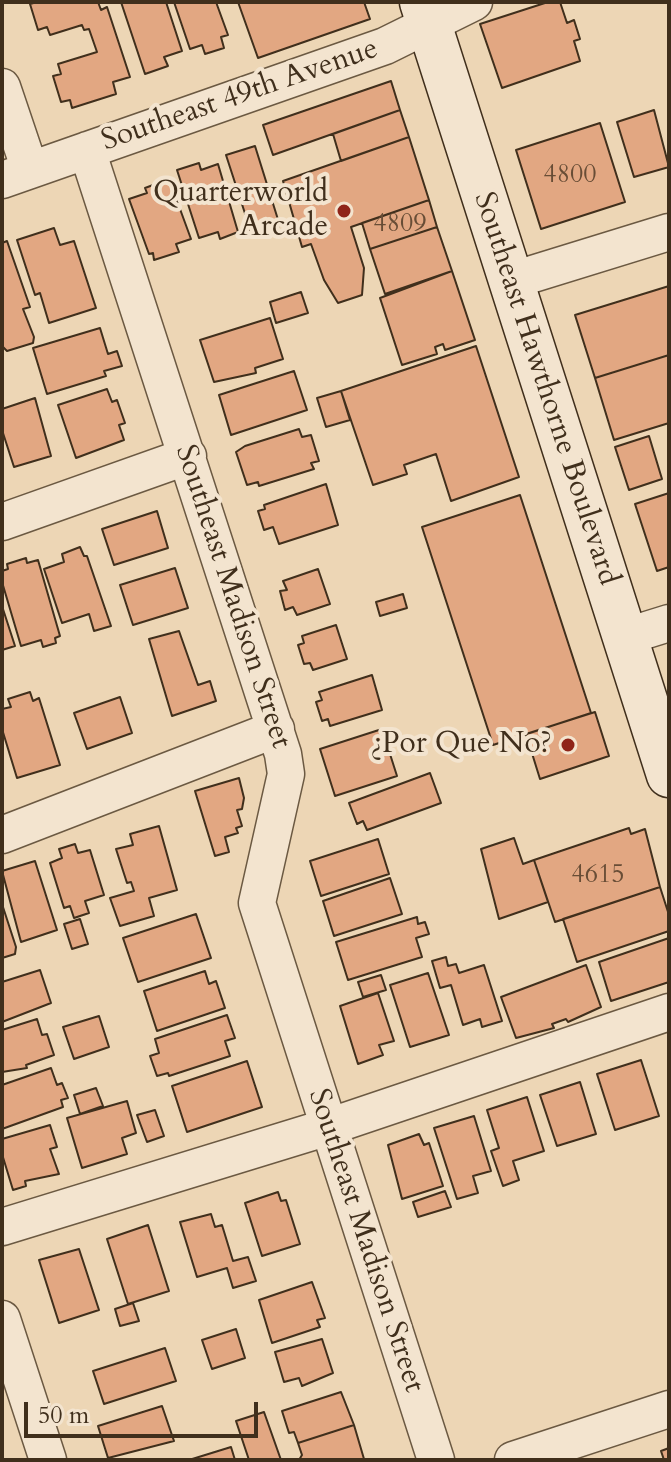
<!DOCTYPE html>
<meta charset="utf-8">
<style>
body{margin:0}
#map{position:relative;width:671px;height:1462px;overflow:hidden;background:#edd6b5;font-family:Cardo,serif}
canvas{display:block}
.frame{position:absolute;inset:0;border:4px solid #402f1c;pointer-events:none}
.scale{position:absolute;left:24px;top:1402px;width:234px;height:36px;box-sizing:border-box;border:4px solid #402f1c;border-top:0;padding-left:10px;font-size:24px;line-height:28px;white-space:nowrap;color:#402f1c;-webkit-text-stroke:6px #f3e4cf;paint-order:stroke}
</style>
<div id="map">
<canvas width="671" height="1462"></canvas>
<div class="frame"></div>
<div class="scale">50 m</div>
</div>
<script>
const g = document.querySelector('canvas').getContext('2d');
g.lineJoin = 'round';
function fillPath(path, color) {
  g.fillStyle = color;
  g.fill(path, 'evenodd');
}
function stroke(path, color, width, dash) {
  g.strokeStyle = color;
  g.lineWidth = width;
  g.lineCap = dash ? 'butt' : 'round';
  g.setLineDash(dash || []);
  g.stroke(path);
}
function label(font, color, halo, rows, align = 'center') {
  g.font = font + ' Cardo,serif';
  g.lineWidth = 8;
  g.setLineDash([]);
  g.textBaseline = 'middle';
  g.strokeStyle = halo;
  g.fillStyle = color;
  for (const [text, x, y, turn = 0] of rows) {
    g.save();
    g.translate(x, y);
    g.rotate((+turn || 0) * Math.PI / 180);
    g.textAlign = isNaN(turn) ? turn : align;
    if (halo) g.strokeText(text, 0, 0);
    g.fillText(text, 0, 0);
    g.restore();
  }
}
const building = new Path2D(`
 M37,2H98L101,10L107,7L130,77L113,82L116,94L72,108L70,100L61,102L53,76L61,74L58,64L97,52L89,29L84,30L82,25L50,35L47,27L38,30L30,4Z
 M121,2H166L182,51L164,57L168,66L145,74Z
 M174,2H216L228,35L221,37L224,48L205,54L202,45L190,49Z
 M238,2H364L370,19L258,58Z
 M548,2H560L567,23L574,20L580,39L574,41L580,61L502,88L480,24Z
 M391,81L400,110L273,155L263,125Z
 M400,110L409,137L341,161L333,134Z
 M654,110L669,167L634,177L617,122Z
 M600,123L625,202L541,229L516,150Z
 M409,137L429,200L351,227L364,268L362,295L338,303L324,280L311,244L302,247L283,181Z
 M255,146L280,226L252,235L226,155Z
 M199,163L201,170L218,164L238,232L220,239L218,232L199,238L177,170Z
 M169,179L191,239L176,244L179,252L154,260L153,253L149,254L129,199L147,193L145,188Z
 M429,200L437,227L370,249L362,223Z
 M437,227L452,271L385,294L370,249Z
 M54,228L60,245L74,241L96,308L49,323L40,293L35,295L17,240Z
 M7,241L30,307L23,309L34,337L33,343L7,351L2,346V243Z
 M452,271L475,340L445,350L443,344L435,347L437,354L402,365L380,298Z
 M669,286V355L595,378L575,315Z
 M301,292L308,313L276,323L270,302Z
 M270,318L283,359L255,368L256,373L214,382L200,340Z
 M100,328L108,354L117,351L122,366L104,371L106,376L47,394L33,348Z
 M476,346L519,477L451,501L436,454L404,465L407,474L373,485L341,391Z
 M669,355V423L614,440L595,378Z
 M294,371L307,410L231,435L219,395Z
 M107,389L112,402L117,400L125,423L119,425L124,440L76,458L58,405Z
 M341,391L350,420L326,427L317,398Z
 M35,398L51,456L14,467L2,430V409Z
 M299,429L302,437L311,435L319,461L311,463L314,469L259,486L258,482L247,485L236,452L245,446Z
 M649,436L662,479L629,490L615,447Z
 M326,484L338,525L279,544L273,527L264,530L258,511L265,509L264,505Z
 M669,493V567L657,571L635,504Z
 M520,495L591,713L493,745L422,527Z
 M157,511L168,548L114,565L102,529Z
 M80,547L84,556H87L111,626L94,631L89,614L62,623L44,569L64,562L62,554Z
 M26,558L27,563L38,560L60,636L55,638L56,643L43,647L41,640L21,646L2,582V571L8,569L7,564Z
 M175,568L188,608L133,625L120,585Z
 M318,569L330,604L297,615L293,607L285,610L280,591L287,590L283,581Z
 M403,594L407,608L380,616L376,602Z
 M2,606L15,646L2,650Z
 M336,625L347,659L313,670L310,663L304,664L298,645L304,643L302,636Z
 M179,631L198,685L210,681L216,701L172,716L149,639Z
 M372,675L382,710L330,726L328,719L322,721L316,702L322,700L319,692Z
 M30,692L33,701L39,698L60,765L17,778L2,729V709L11,707L8,699Z
 M120,697L132,733L87,749L74,713Z
 M595,712L609,756L540,779L526,734Z
 M382,729L397,776L335,796L320,749Z
 M430,773L441,803L367,830L363,821L357,824L349,803Z
 M239,778L244,798L242,809L237,810L242,826L236,828L238,833L225,837L229,852L215,856L195,791Z
 M159,826L177,890L149,898L154,916L120,926L110,898L134,891L131,882L127,883L116,849L133,845L130,834Z
 M629,828L631,834L645,829L660,887L555,922L534,860Z
 M514,838L523,864L534,860L548,902L499,919L481,849Z
 M378,839L389,874L321,896L310,861Z
 M75,844L78,853L90,850L104,895L85,901L89,913L74,918L70,906L64,908L50,863L62,858L59,849Z
 M35,861L57,930L21,942L2,871Z
 M390,878L402,914L334,936L323,901Z
 M660,887L669,915V931L577,962L563,919Z
 M2,904L16,947L15,954L2,958Z
 M196,914L211,958L138,982L123,938Z
 M417,917L418,924L425,922L429,934L416,938L422,957L348,980L336,942Z
 M80,919L88,944L72,949L64,924Z
 M669,938V982L611,1001L599,962Z
 M446,957L448,966L456,964L459,973L484,965L502,1021L482,1027L480,1019L463,1025L451,985L440,988L432,961Z
 M586,965L601,1007L568,1022L566,1019L552,1024L554,1028L516,1038L501,997Z
 M40,970L51,1003L2,1022V982Z
 M205,971L209,984L216,981L225,1008L157,1031L144,991Z
 M428,973L449,1035L410,1047L390,985Z
 M381,975L386,990L363,997L358,982Z
 M378,993L394,1041L379,1045L383,1055L358,1064L340,1006Z
 M227,1015L235,1038L225,1041L230,1056L169,1076L168,1073L157,1076L150,1056L159,1053L155,1039Z
 M99,1016L109,1047L74,1059L63,1027Z
 M37,1019L42,1035L47,1034L54,1055L26,1065L27,1068L2,1072V1030Z
 M641,1060L659,1116L615,1130L597,1074Z
 M247,1061L262,1107L187,1132L172,1086Z
 M51,1068L57,1085L62,1083L68,1098L61,1100L63,1107L2,1129V1085Z
 M580,1082L596,1134L557,1146L540,1095Z
 M96,1088L103,1106L80,1114L74,1095Z
 M527,1097L544,1151L513,1161L519,1180L503,1186L491,1151L499,1148L487,1110Z
 M127,1101L136,1133L122,1138L127,1154L82,1168L67,1118Z
 M155,1110L164,1136L147,1142L137,1115Z
 M474,1116L491,1171L473,1176L478,1193L457,1199L434,1128Z
 M50,1125L57,1147L50,1149L59,1174L25,1181L26,1186L13,1190L2,1154V1139Z
 M419,1134L424,1145L429,1143L443,1186L402,1199L388,1145Z
 M445,1191L451,1207L418,1217L413,1202Z
 M278,1192L281,1201L286,1200L300,1244L262,1256L245,1203Z
 M211,1214L215,1227L222,1225L233,1261L248,1257L256,1281L233,1288L227,1268L197,1277L180,1222Z
 M148,1225L169,1291L128,1304L107,1239Z
 M79,1249L99,1310L59,1323L39,1260Z
 M312,1282L325,1318L317,1320L320,1327L272,1343L259,1300Z
 M133,1303L139,1321L120,1326L115,1309Z
 M236,1329L245,1358L212,1369L202,1340Z
 M322,1339L333,1373L302,1386L299,1378L284,1382L275,1352Z
 M165,1348L176,1381L104,1404L93,1371Z
 M341,1392L354,1425L298,1443L294,1432L289,1433L282,1411Z
 M162,1406L174,1441L108,1458L98,1426Z
 M264,1412L281,1460H249L236,1421Z
 M354,1425L364,1459L299,1460L302,1455L298,1443Z
 M231,1447L235,1460H189Z
 M669,1448V1460H664L661,1451Z`);
fillPath(building, '#e2a782');
stroke(building, '#402f1c', 2);
const street = new Path2D(`
 M2,87L30,170
 M87,150L283,754L286,774L257,903L436,1460
 M2,180L385,46L474,2
 M510,281L669,232
 M2,522L188,456
 M624,637L669,623
 M2,835L276,729
 M2,1227L328,1127L669,1012
 M2,1319L48,1460
 M513,1460L669,1409`);
const secondary = new Path2D(`
 M422,2L669,775`);
stroke(street, '#6b5942', 39);
stroke(secondary, '#402f1c', 47);
stroke(street, '#f3e4cf', 36);
stroke(secondary, '#f3e4cf', 44);
for (const [x, y, r, color] of [
 [344,211,8,"#8f2418"],
 [568,745,8,"#8f2418"]
]) {
  const dot = new Path2D();
  dot.arc(x, y, r, 0, 2 * Math.PI);
  g.fillStyle = color;
  g.fill(dot);
  stroke(dot, '#f3e4cf', 3);
}
label('26px', '#684d36', null, [
 ["4800",570,176],
 ["4809",400,225],
 ["4615",598,876]
]);
label('30px', '#402f1c', '#f3e4cf', [
 ["Southeast 49th Avenue",240,96,-19],
 ["Southeast Hawthorne Boulevard",545,389,72],
 ["Southeast Madison Street",232,597,72],
 ["Southeast Madison Street",365,1241,72]
]);
label('30px', '#402f1c', '#f3e4cf', [
 ["Quarterworld",328,194],
 ["Arcade",328,228],
 ["¿Por Que No?",552,745]
], 'right');
</script>
